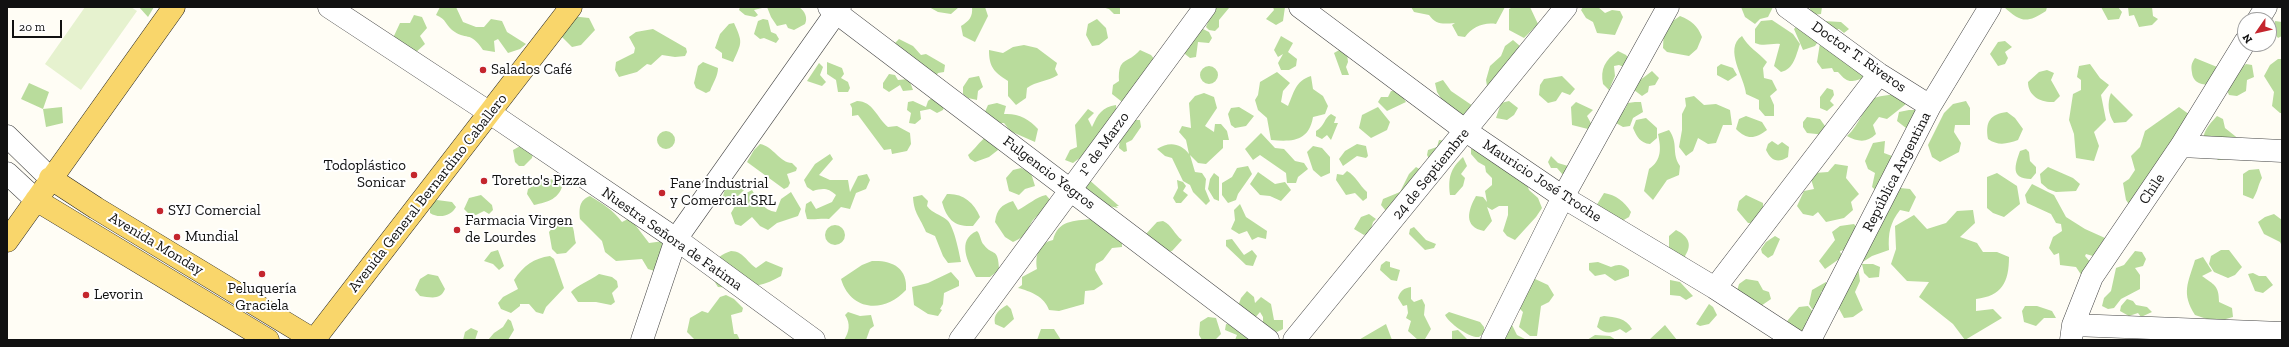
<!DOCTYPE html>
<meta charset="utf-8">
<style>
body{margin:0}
#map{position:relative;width:2289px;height:347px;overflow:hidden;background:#fffdf5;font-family:"Zilla Slab",serif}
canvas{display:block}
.frame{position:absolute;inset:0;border:8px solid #111;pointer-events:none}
.north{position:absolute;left:2237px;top:12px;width:40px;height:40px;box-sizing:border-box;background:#fff;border:1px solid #a0a0a0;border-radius:50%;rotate:236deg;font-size:11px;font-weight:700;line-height:16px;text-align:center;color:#111}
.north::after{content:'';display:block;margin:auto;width:14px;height:18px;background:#c4262e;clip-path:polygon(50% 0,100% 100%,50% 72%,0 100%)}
.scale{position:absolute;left:12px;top:20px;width:50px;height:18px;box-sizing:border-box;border:2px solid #111;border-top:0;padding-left:5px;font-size:12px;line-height:14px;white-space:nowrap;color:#111;-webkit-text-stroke:3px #fff;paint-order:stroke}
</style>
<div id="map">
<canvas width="2289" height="347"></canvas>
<div class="frame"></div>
<div class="north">N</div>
<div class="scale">20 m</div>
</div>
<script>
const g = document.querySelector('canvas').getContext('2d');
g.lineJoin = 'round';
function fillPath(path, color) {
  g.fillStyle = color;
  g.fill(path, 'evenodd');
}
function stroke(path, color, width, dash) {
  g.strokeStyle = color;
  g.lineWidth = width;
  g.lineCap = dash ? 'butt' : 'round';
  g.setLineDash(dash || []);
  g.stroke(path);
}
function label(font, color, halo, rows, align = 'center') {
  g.font = font + ' "Zilla Slab",serif';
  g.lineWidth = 4;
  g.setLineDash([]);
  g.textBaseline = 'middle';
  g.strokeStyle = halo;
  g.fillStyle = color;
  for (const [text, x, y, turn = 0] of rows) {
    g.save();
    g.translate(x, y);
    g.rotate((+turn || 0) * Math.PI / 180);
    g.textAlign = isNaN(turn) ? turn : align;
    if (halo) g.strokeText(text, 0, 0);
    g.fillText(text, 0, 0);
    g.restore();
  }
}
fillPath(new Path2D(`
 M139,7H154L148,17Z
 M440,7H456L463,22L476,27H484L491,19L502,21L507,32L526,44L520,49L508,53L498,39L494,41L495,52L483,50C470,30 466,41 452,30C445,24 447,20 436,15Z
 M740,7H766L754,10L758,15L755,17L745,15L739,10Z
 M767,7H799C805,11 808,18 805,24L794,30L788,28L786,24L777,26L771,17Z
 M929,7H959L951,14L938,12Z
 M972,7H985L988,16L975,42L963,36L961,26C969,21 973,17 972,7Z
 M1102,7H1120V14H1114L1109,9Z
 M1214,7L1229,8L1219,20V27L1215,31L1209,30L1206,27Z
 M1273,7H1285L1283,21L1276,25L1266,19L1274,10Z
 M1411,7H1505L1496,24C1484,22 1472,27 1465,37L1458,36L1452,25L1455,23C1443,24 1436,25 1429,15L1414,12Z
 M1513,7H1530L1538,24L1524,38L1509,30V9Z
 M1583,7H1598L1605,13L1612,10L1620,11L1623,17L1615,35L1597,33L1593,22L1586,18L1581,10Z
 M1741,7H1773L1768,17L1760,19L1755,24L1745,17Z
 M1809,7H1822L1821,14L1813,15Z
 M2004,7H2047L2046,11C2026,24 2021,22 2004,7Z
 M2101,7H2118L2122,12L2119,19L2108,20Z
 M2128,7H2152L2153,16L2158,19L2152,25L2139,27L2134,15L2129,16Z
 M414,15L422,17L427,28L420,36L425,44L414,54L393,38L400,23H410Z
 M571,16L589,18L595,30L581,45L572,47L562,37Z
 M1680,16C1692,21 1697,25 1702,37L1697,49L1689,56L1667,52L1663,48L1664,27Z
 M763,19L768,20L771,32L776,34L779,39L776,43L764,38L760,39L754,34L758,21Z
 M1097,19L1106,28L1108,38L1099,45L1092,46L1086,35L1088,24Z
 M1772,20L1793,34L1800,44C1796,55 1794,69 1781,72L1774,66L1780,44C1771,43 1764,47 1755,43V29L1761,21Z
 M1823,21L1841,22L1849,29L1844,33L1839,29L1832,30Z
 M2275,21L2282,22V36L2278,38L2274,33Z
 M1800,22L1822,36L1815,46L1803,50L1794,29Z
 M734,23C743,43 742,42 733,62L722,58V53L715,48L720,34L729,24Z
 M653,29L686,48L687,52L685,56L675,57L662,55L651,65L647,64L637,72L619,77L615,70L616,62L634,53L635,48L629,37L636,32Z
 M1203,29L1209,32L1212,38L1209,43L1198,42L1196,57L1190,58L1185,54L1183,50L1196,30Z
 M1281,36L1293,43L1288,52L1297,59L1296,66L1289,70H1281L1278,63L1283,54L1278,57L1274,50Z
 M1742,36C1748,47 1758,52 1767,62L1763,68L1764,78L1772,80L1777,90L1770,96L1774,105V116H1765L1759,109V100L1746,94C1745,78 1723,49 1742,36Z
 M899,39L913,46L921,55L926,54L945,65L944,72L938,73L935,78L895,43Z
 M1513,40L1520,46L1488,92L1486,80L1490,66L1501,56L1505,46Z
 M2005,41L2012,47L2005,52L2008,58L2005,64L1998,66L1990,54L1998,42Z
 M1820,43L1849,66L1859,68L1866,78C1851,81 1849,85 1838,72H1834L1832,68L1822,69L1817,62Z
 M1024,45L1037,48L1057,63L1055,69L1058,75C1047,82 1036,81 1027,88L1026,98L1016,105L1008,96V81C994,72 989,67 989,50L1003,53L1013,47Z
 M1341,49L1347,53L1348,62L1346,67L1349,75H1342L1334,53Z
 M1140,50L1151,55L1158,64L1126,105L1112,94L1113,85L1119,81C1118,56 1127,65 1140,50Z
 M1618,51L1626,55L1630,60L1624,67L1619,65L1614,66L1615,76L1609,90L1603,84C1600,69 1605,60 1618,51Z
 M2195,58L2222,69L2232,77L2239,73L2240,69L2246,64L2252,65L2254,77L2247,80L2246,91L2237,96L2229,95L2225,85C2214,84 2194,89 2192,73C2191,66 2191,64 2195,58Z
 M2278,59H2282V113H2280L2272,106L2274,92L2264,76L2270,65Z
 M703,62L718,68C718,76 713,83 710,91L706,93L696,88L694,83L698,66Z
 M827,62L842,68L844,74L841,78L848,82L850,88L848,92H838L836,80L827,74Z
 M819,63L823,67L820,75L826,82L822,86L807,81Z
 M1721,64L1733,68L1737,75L1728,81L1717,75V67Z
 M2090,64L2100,78L2109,85L2101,95L2106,120L2094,132L2099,146L2094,161L2076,158L2074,134L2069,120L2073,94L2081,90V80L2077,77L2079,66Z
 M1200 75a9 9 0 1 1 18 0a9 9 0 1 1-18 0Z
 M2047,70L2054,73L2051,80L2060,96L2054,102C2041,103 2028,96 2028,82L2039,72Z
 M1652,71L1659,78L1655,85L1649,86L1648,92L1642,96L1634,90L1639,81Z
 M1277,72L1290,83L1283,91L1281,102L1288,106C1294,93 1295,81 1311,76L1313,89L1323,96L1328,106L1325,114L1313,117C1309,141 1293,142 1271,140L1267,118L1258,110L1255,100L1258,95L1260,82Z
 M889,74L895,75L898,80L909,79L913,90L903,91L900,85L889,92L883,88V83Z
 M979,76L983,87L978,91L977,100L968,98L963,94V87L969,78Z
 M1562,76L1575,89L1570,95L1562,92L1556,101L1548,103L1539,95L1540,85L1544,79Z
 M1443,80L1451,91L1473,106L1463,115L1449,111L1437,92L1435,83Z
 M29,83L49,92L43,109L62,107L63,123L46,127L43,109L21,99Z
 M1827,88L1833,90L1834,95L1830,101L1834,105L1827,111L1820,108V97Z
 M1391,91H1399L1406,102L1387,111L1378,102L1381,97H1388Z
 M1204,93L1214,97L1217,108L1205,126L1214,132L1215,124H1221L1227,131L1229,140H1223V148L1206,164L1198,163L1190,155L1195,172L1202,173L1206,179L1205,189L1210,201L1206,205L1193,192L1190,185L1183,181L1172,158L1165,156L1157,149C1169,141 1181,143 1189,154L1186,140L1179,132L1182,126L1191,128L1189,103L1195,96Z
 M1900,93L1905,98L1906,104L1887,119L1879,117L1873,125L1876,134C1867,143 1858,142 1847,136C1859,126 1863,107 1875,98C1881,95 1893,95 1900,93Z
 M2111,93L2133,115L2126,122L2114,123C2108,114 2107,103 2111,93Z
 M1694,96L1704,105L1716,104L1730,110L1732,125H1723L1716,143L1708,144L1698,138L1693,151L1686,156L1679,147L1682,130V114L1686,106L1685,98Z
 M933,97L945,104L943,110L937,113L930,109L920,111L921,119L915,124L909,123L911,113L907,110L908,102L913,101L926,107L928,101Z
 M857,101C873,101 877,118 888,127L897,126L910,133L911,144L907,151L892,154L891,149L884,150L858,115L852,116V108L850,104Z
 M1509,101L1518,108L1514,115L1507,120L1496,118L1501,103Z
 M1966,101L1970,108V125H1955L1954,132L1961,143L1959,152L1940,162L1932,157L1928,145L1944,113L1953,104Z
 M1576,102L1593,110L1587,116L1593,127L1588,129L1572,125L1571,107Z
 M1635,102H1641L1643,112L1633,118L1630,126L1623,127L1616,123L1617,112L1625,109L1628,103Z
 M997,103L1006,106L1004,114C1018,113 1029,119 1038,129L1035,142L1010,131L1004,123H993L984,114L988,105Z
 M1116,105L1117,115L1081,157L1073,163L1065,160L1070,150L1077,147L1075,125L1088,109L1094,113L1088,119L1092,127C1098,114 1102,107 1116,105Z
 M1239,107L1254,116L1246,126L1235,128L1231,125L1228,114L1231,108Z
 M1378,107L1390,122L1387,130L1371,138L1359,128L1362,115Z
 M2179,107L2190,115L2178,143L2168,145L2131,207L2126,200L2123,183L2129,179L2135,170L2131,156L2140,147L2145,131Z
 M1909,110H1917L1907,134L1906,128L1897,121L1899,112Z
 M2007,112L2015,118L2023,129L2018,140C2007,144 1998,146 1988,139C1985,122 1990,114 2007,112Z
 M1331,114L1336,117L1334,123H1338L1331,140L1327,135L1322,139L1316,136V131C1325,126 1324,118 1331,114Z
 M1746,116L1762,122L1767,130C1755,139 1747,140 1736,129L1739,119Z
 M2217,116L2223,119L2225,128L2245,144L2233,158L2218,160C2199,142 2199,135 2217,116Z
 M1807,117L1820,119L1825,126L1826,135L1807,133L1803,127V122Z
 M1646,118L1657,128V138L1650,144C1640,143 1637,137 1633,128L1636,120Z
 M1129,120H1140L1141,127L1132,140L1126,143L1127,151L1124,152L1119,148L1120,138Z
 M1669,130C1679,144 1671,153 1680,166L1679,175L1667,180L1653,200L1644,191L1649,169C1662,160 1661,148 1658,134Z
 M657 140a9 9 0 1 1 18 0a9 9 0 1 1-18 0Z
 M1261,133L1275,148L1284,149L1295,161L1304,163L1308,169L1298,177L1296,183H1287L1286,173L1260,155L1253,160L1245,149Z
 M987,136L997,144L998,150L989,157L975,162L970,159L968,155C975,149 979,142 987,136Z
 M1439,140L1448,141L1431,163L1427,155L1428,150L1437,147Z
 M1772,141L1778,145L1782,142L1789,147L1788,157C1777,164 1771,160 1766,150L1768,144Z
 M1885,141L1884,153L1900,159L1879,193L1872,187L1875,173L1868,169L1865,161L1873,143Z
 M760,144C773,146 780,163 792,163L797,168L796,171L787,174L790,183L788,187L784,189L747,162L754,150Z
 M1357,144L1366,146L1368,156L1366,158L1357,156L1343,166L1339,159L1345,151Z
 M522,145L533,153L532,158L524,166H519L515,162L513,150Z
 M1313,146L1322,148L1330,157V173L1321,177L1313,170L1307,152Z
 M1483,146L1525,180L1529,190L1538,198L1542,208L1536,217L1515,240L1507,236L1503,231L1508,215V206H1499L1492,210L1487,207L1492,221L1484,231C1463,227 1468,210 1476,196L1483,197L1487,202L1485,191L1492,185V178L1486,172L1485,166L1478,162L1471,154V149Z
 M2026,149L2029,152L2030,161L2036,167V173L2031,179C2010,179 2015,165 2020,151Z
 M830,154L833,159L819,175L830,180H848L850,192L858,176L867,174L870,180L866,189L856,193L850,209L841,207L829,219C821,218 815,220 807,219L805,211L806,204L811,201L816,209L832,202L836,195C828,188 823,188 813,191L807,187L804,180L815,164Z
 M1551,156L1558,163L1568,166L1563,175L1557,168H1551L1548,162Z
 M1463,157L1467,166L1461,174L1465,178L1463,186L1455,195H1450C1448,178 1450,169 1463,157Z
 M1835,164L1848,166L1846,178L1859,194L1851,202L1853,210L1844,218L1826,222L1818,212L1813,216L1803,214L1797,206L1804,191L1814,189L1811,179L1814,173L1828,172Z
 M1248,166L1252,174L1238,194L1236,200L1228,203L1222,195V183L1232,177L1237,168Z
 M1416,167L1426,173L1386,211L1381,205L1383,199L1400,192L1409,174Z
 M2048,167L2073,178L2080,184L2076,191L2056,192L2048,189L2041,183L2040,174Z
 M1021,168L1031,173L1035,186L1025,189L1019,195L1009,191L1006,178L1013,170Z
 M2259,169L2262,178C2258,185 2258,191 2253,199L2243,195V174L2249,170Z
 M1347,171C1356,176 1359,185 1367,192V198L1363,201L1355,193L1346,195L1336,180L1337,174L1343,175Z
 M1258,172L1275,184L1285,182L1291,190L1281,201L1270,196L1260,195L1250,184Z
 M1214,173L1219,177V201L1214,199L1208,189L1210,179Z
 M1997,173L2017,186L2020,204L2004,217L1993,213L1987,208V177Z
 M547,178L563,183C560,199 548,202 534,205L527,194L528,189L537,184L540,179Z
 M1087,178L1119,206H1116L1118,208L1104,205L1082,192Z
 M734,180L744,190L738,196H733L728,204L722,201C724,192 725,184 734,180Z
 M1177,180L1183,182L1186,186L1183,191L1188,195L1181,203H1176L1173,198L1178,188Z
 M2032,184L2054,195L2066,217L2085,229L2105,238L2093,256L2086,254L2085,256L2092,264L2082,276L2076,267L2060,265L2059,253L2054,255L2049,248L2053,237L2062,231L2061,224L2056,223L2051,214L2027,203L2025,195Z
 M1900,188L1910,189L1916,197L1909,212L1900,210C1890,223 1888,233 1889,250L1872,256L1858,265L1883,199Z
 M752,190C758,200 763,210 776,212L781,199L791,192L801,209L798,216L777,223L768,230L760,226L752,217L741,226L735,224L731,213L741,196Z
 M1604,193C1616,195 1624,201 1631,212L1629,217L1622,221L1596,206Z
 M947,194C962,193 974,202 980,217L973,226C955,227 947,220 942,202Z
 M481,195L492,205L493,210L489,214L484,211L476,215L469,214L464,209L469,198Z
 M922,195L928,201L927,206C933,214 940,214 947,220C954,226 959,252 961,262L948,263L943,256L935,236L926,232C920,217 914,214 913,197Z
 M1046,195L1052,202C1047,208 1041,212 1036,217C1026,226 1032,234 1013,242L1005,237L995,222C997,209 1001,205 1013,201L1018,210C1028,205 1036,197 1046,195Z
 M1746,195L1763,203V223H1748L1737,210L1739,201Z
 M590,196C603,204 613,210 622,222L630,218L649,243L664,241L658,272L648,269L642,259L616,261L605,252L602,241L580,219C579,209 579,200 590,196Z
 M437,200L452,202L456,207C451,216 439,219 430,213C430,207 431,203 437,200Z
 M1240,204L1246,217L1267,231L1266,239L1258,237L1252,240L1247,231L1239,234L1231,229L1235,220L1234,210Z
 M1973,210L1975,223L1960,237L1977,243L1983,252H1997L2009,257C2009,282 2002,296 1976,299V311L1993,309L2002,318L1965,340L1953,324L1919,297L1929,282L1907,281L1891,264L1896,249L1895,226L1914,215L1927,229L1946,223L1957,211Z
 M1369,214L1376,219L1373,222L1370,232L1364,235L1354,229L1361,217Z
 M2274,214L2282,220V246L2280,242L2264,234L2258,222L2265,217Z
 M1091,219L1122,239V247L1112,248L1103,260L1096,264L1095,270L1103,284L1094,290L1085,291L1084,304L1059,311L1049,310C1045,297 1030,291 1018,288L1022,285V277L1037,269C1035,256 1038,243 1053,240C1058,220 1074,221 1091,219Z
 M563,220C576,222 573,233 576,243L566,253L557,254L552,249L549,232L555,225Z
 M1163,221C1172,225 1174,234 1182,240L1172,251L1162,253L1145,235L1157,222Z
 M1854,224L1859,230L1849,249L1840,251L1842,257L1825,269L1819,261L1835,240L1832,232L1840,226Z
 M825 235a10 10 0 1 1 20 0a10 10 0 1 1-20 0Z
 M1414,227L1426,240L1436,244L1434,248L1425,250L1409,234L1410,229Z
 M1676,230C1688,236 1693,244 1685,256L1687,259L1669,263V236Z
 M977,231C981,235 980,241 984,245C993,257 998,246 999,270L990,277H976C968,263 956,240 977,231Z
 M1775,236L1780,239L1773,255L1768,258L1762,253L1761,249L1766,242Z
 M1232,239L1244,255L1252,250L1257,256L1253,266L1246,265L1226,246V240Z
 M498,250L504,266L499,270L493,264L484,261L491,252Z
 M2221,250H2229L2242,267L2235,275L2228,278L2214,272L2209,264L2211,256Z
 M731,251C743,251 747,262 756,268L766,261L783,268L781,276C761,288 741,289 718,287C706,270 713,257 731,251Z
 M2135,251L2142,252L2146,259L2143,266L2135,268L2140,275V289L2121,299L2114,308L2108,309L2102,306L2104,298L2111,291L2116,268L2124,265Z
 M550,256L554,259L564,288L546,307L543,314L536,312L529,304H520V306L511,313L501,309L498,303L503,297L518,289L514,280C523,266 534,258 550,256Z
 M2203,257L2212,271L2202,276C2214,285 2219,285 2219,302L2232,308L2233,317L2226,319L2222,324L2195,315C2181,293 2188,283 2195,260Z
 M872,261C891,260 908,267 906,290C885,313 851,312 841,279L862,265Z
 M1386,261L1390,262V267L1400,270L1397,281L1391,280L1380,270L1381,265Z
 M1598,262L1611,267C1618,264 1623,264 1629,270V276L1615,281L1605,274L1595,276L1589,270V263Z
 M1862,264H1873L1880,267L1879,277L1869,278L1864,273Z
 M1858,267L1860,281L1855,292L1863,310L1853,317L1844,318L1837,305Z
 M951,272L959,281V286L944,293L943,304L940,309L942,310L938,316L928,314L914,305L912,287L928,283Z
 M2253,273L2259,276H2266L2273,285L2263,293L2255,291L2248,274Z
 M428,274L438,276L445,289C440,301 430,297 420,296L415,290L420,279Z
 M599,274L612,277L617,281L618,287L612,293L615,302L611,305L596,302H578L571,292C576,286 591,280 599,274Z
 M1533,278L1548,285L1554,295L1549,302L1541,306L1537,336H1530L1519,327L1523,312L1518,307Z
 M1746,279L1758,281L1763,290L1769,292L1771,299L1758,308L1737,291L1739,284Z
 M1670,280L1680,282L1693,296L1686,300L1680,296L1670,295Z
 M1826,282L1828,288L1821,292V302L1819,307L1812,309L1809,304L1812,290Z
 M1411,287V299L1414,302L1422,299L1425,305L1424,315L1431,329L1425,339L1418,340L1408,331L1411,321L1406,318L1408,313L1407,305L1403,306L1398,298C1400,291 1404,288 1411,287Z
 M1247,291L1254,297L1255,303L1261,297L1271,304L1274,320H1283V329L1277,332L1263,324V317L1260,312L1254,319L1237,309L1241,298Z
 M726,295L734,299L743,308L742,312L731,315L734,334H737L740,340H695L687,332L690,318L702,311L708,313L720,297Z
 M2127,299L2133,301L2136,305L2147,307L2152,312L2141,317L2138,313L2129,316L2120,311L2121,306Z
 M1709,304L1713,307L1717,315L1709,324L1700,326L1696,324Z
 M1007,305L1011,309L1014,319L1004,328L995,324C993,314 999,310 1007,305Z
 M1808,306L1815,314L1806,322L1809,330L1806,337L1784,328L1788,320L1799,307Z
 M2025,306H2037L2052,311L2056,318H2044L2036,326L2024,322L2022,311Z
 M848,312L860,316L871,315L874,326L870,329L866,340H844C849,332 851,324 845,315Z
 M1449,312L1480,322L1484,327V333L1479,337C1469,338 1449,323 1445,315Z
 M1604,316C1615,317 1626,318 1632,329L1626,333L1620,329C1611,334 1605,334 1597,327L1600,317Z
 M1208,317L1216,318L1221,334L1215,340H1202L1199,335L1200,322Z
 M508,319L511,321L514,330L508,340H488L494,333L503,327Z
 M1226,324L1234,325L1249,336L1247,340H1235L1237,335L1225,330Z
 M1386,324L1392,340H1359L1362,338Z
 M1512,325L1517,335L1527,340H1491Z
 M1665,325L1677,340H1649Z
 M471,328L478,331L475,340H463L465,332Z
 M1041,329H1054L1061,340H1037Z
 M1458,330L1468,340H1452V331Z
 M1595,335L1610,336L1616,340H1587Z`), '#b9dc9c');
fillPath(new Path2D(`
 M85,7H131L137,11L81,90L45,64Z`), '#e6f2cf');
const minor = new Path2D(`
 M329,7L490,113L676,239L814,340
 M829,7L1268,340
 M1300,7L1466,131L1563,197L1715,288L1795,340
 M1787,7L1879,74L1930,106
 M2258,20L2266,7
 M7,136L50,178
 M2181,146L2282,151
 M7,173L36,200
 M1715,288L1879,74
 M2073,325L2282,333
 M642,340L676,239L840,7
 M960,340L1205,7
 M1294,340L1566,7
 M1492,340L1563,197L1668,7
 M1810,340L1930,106L1990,7
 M2071,340L2073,325L2092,277L2181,146L2245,42`);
const major = new Path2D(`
 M50,178L96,208L314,340
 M36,200L268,340
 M7,241L174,7
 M314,340L571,7`);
stroke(minor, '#444', 23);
stroke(major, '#222', 23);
stroke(minor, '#fff', 22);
stroke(major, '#f9d66b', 22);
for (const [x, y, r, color] of [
 [483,70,4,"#c4262e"],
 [414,175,4,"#c4262e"],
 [484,181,4,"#c4262e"],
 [662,193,4,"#c4262e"],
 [160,211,4,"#c4262e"],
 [457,230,4,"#c4262e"],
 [177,237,4,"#c4262e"],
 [262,274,4,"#c4262e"],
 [86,295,4,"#c4262e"]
]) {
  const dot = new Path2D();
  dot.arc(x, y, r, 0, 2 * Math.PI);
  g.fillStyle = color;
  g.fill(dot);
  stroke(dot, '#fff', 1.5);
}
label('15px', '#111', '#fff', [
 ["Doctor T. Riveros",1859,57,35],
 ["1° de Marzo",1104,144,-54],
 ["República Argentina",1897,172,-63],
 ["Fulgencio Yegros",1049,173,37],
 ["24 de Septiembre",1431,174,-51],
 ["Mauricio José Troche",1542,181,33],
 ["Chile",2152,189,-56],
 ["Avenida General Bernardino Caballero",428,193,-52],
 ["Nuestra Señora de Fatima",672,239,35],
 ["Avenida Monday",156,244,31]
]);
label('15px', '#111', '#fff', [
 ["Salados Café",491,70],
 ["Todoplástico",406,166,"right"],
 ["Sonicar",406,183,"right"],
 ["Toretto's Pizza",492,181],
 ["Fane Industrial",670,184],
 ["y Comercial SRL",670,201],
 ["SYJ Comercial",168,211],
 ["Farmacia Virgen",465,221],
 ["de Lourdes",465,238],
 ["Mundial",185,237],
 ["Peluquería",262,289,"center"],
 ["Graciela",262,306,"center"],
 ["Levorin",94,295]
], 'left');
</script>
